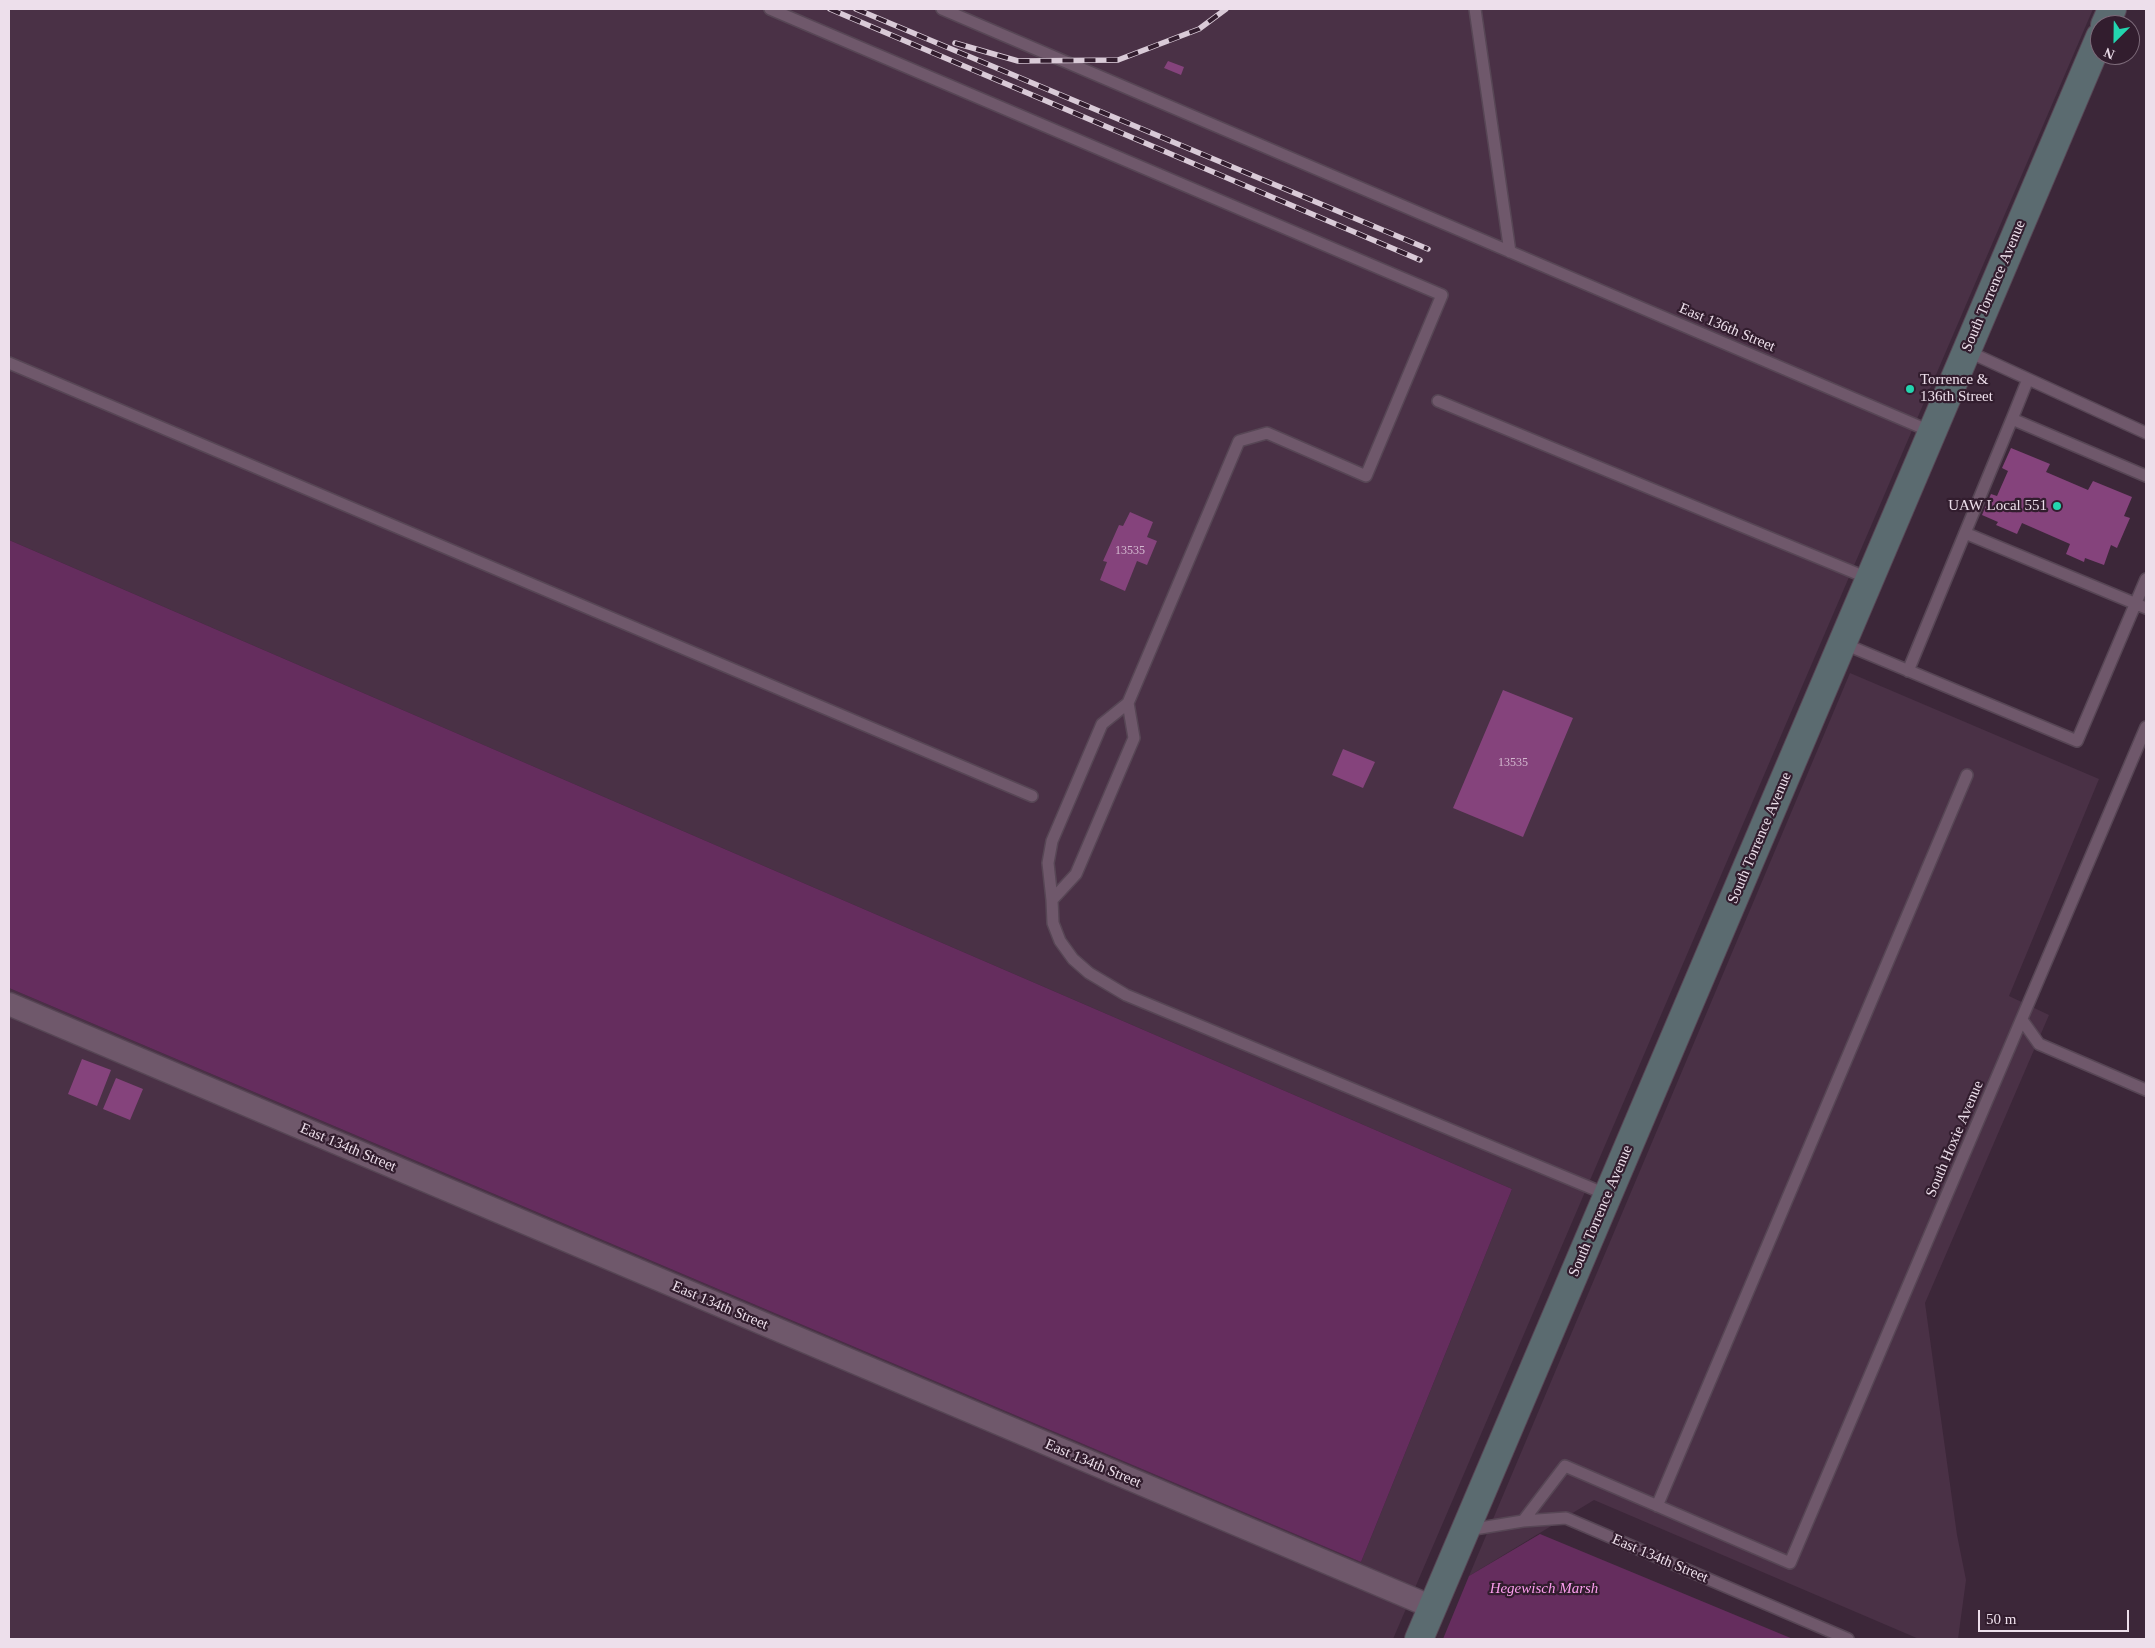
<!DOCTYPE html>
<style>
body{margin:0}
#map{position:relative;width:2155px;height:1648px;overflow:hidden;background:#3c2739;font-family:"Times New Roman",serif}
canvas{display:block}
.frame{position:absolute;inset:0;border:10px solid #eddfeb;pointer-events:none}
.north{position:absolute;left:2090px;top:15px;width:50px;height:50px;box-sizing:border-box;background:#321d2e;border:1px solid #7d6b7a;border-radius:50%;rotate:203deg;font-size:14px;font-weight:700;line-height:20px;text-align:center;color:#eddfeb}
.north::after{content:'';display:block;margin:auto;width:18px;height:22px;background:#23d5af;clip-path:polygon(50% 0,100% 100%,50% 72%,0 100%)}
.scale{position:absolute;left:1978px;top:1610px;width:151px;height:22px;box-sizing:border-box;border:2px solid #eddfeb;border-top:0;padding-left:6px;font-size:15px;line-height:18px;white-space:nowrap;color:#eddfeb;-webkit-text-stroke:4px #321d2e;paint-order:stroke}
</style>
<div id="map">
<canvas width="2155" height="1648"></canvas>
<div class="frame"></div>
<div class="north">N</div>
<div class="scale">50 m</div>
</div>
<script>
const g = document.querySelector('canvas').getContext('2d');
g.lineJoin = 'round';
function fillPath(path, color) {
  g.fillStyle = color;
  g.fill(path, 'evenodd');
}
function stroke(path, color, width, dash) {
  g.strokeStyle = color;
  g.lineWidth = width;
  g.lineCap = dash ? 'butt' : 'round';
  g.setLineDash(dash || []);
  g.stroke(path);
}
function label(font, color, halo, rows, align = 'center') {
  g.font = font + ' "Times New Roman",serif';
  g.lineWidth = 4.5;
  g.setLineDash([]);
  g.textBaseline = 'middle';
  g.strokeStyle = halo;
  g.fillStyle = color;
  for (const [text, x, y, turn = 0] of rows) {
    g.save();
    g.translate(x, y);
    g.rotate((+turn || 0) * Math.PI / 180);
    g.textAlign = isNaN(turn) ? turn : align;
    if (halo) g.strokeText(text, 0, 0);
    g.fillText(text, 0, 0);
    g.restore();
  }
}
fillPath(new Path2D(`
 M9,9H2093L1393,1639H9V988L1361,1562L1512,1189L9,540Z
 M1850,673L2099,779L2009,996L2049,1015L1925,1303L1957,1535L1966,1580L1958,1639H1919L1594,1500L1469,1576Z`), '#4a3146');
fillPath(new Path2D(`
 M9,540L1512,1189L1361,1562L9,988Z
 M1540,1534L1793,1639H1443L1469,1576Z`), '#652d5e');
fillPath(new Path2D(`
 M1168,61L1184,67L1181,75L1164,68Z
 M2011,448L2050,464L2046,472L2088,490L2093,481L2132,497L2124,516L2130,518L2117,548L2111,545L2104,565L2085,558L2084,562L2066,554L2070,544L2022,523L2017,534L1996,525L1998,522L1982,515L1991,494L1997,496L2008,471L2002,468Z
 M1130,512L1153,522L1147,537L1157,541L1147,565L1137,561L1125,591L1100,580L1107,562L1103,561L1119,525L1123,526Z
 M1503,690L1573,718L1523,837L1453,808Z
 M1343,749L1375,762L1363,788L1332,775Z
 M82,1059L111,1070L97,1106L68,1094Z
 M116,1078L143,1089L130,1120L103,1109Z`), '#85437c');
const lane = new Path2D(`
 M770,9L1442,295L1366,476L1267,433L1239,441L1128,703L1102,724L1052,841L1048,863L1052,900L1053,923L1060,941L1073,959L1089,973L1126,995L1608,1195
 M942,9L1932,432
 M1475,9L1510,252
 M1967,351L2146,433
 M9,363L1032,796
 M2028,379L2012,419L2146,476
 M1438,401L1870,579
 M1965,533L2146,608
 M1842,643L2077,741L2146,579
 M1908,671L2012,419
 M1052,900L1076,874L1134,738L1128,703
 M2022,1020L2039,1044L2146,1090
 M1657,1506L1967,775
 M1523,1521L1565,1466L1790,1563L2146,727
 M1468,1530L1523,1521L1566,1518L1848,1639`);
const street = new Path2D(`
 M9,1004L1432,1607`);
const secondary = new Path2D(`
 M2105,25L2112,9
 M1419,1639L2100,37`);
stroke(lane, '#574655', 14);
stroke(street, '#574655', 25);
stroke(secondary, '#574655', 30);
stroke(lane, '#6f586b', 11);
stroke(street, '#6f586b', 22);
stroke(secondary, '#5b6b70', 28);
const rail = new Path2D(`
 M830,9L1420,260
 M856,9L1428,249
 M955,43L1018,61L1118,60L1199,29L1226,9`);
stroke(rail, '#d9cad7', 5.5);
stroke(rail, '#321d2e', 4, [11]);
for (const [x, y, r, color] of [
 [1910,389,5,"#23d5af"],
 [2057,506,5,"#23d5af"]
]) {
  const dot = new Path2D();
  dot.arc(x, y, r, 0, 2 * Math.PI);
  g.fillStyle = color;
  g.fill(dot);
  stroke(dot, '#321d2e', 2);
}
label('12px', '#d3b8cf', null, [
 ["13535",1130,551],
 ["13535",1513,763]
]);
label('15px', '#eddfeb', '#321d2e', [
 ["South Torrence Avenue",1994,286,-67],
 ["East 136th Street",1727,328,23],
 ["South Torrence Avenue",1760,838,-67],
 ["South Hoxie Avenue",1955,1139,-67],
 ["East 134th Street",348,1148,23],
 ["South Torrence Avenue",1601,1211,-67],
 ["East 134th Street",720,1306,23],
 ["East 134th Street",1093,1464,23],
 ["East 134th Street",1660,1559,23]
]);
label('15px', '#eddfeb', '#321d2e', [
 ["Torrence &",1920,380],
 ["136th Street",1920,397],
 ["UAW Local 551",2047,506,"right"]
], 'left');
label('italic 15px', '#fb9eed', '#321d2e', [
 ["Hegewisch Marsh",1544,1589]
]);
</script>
